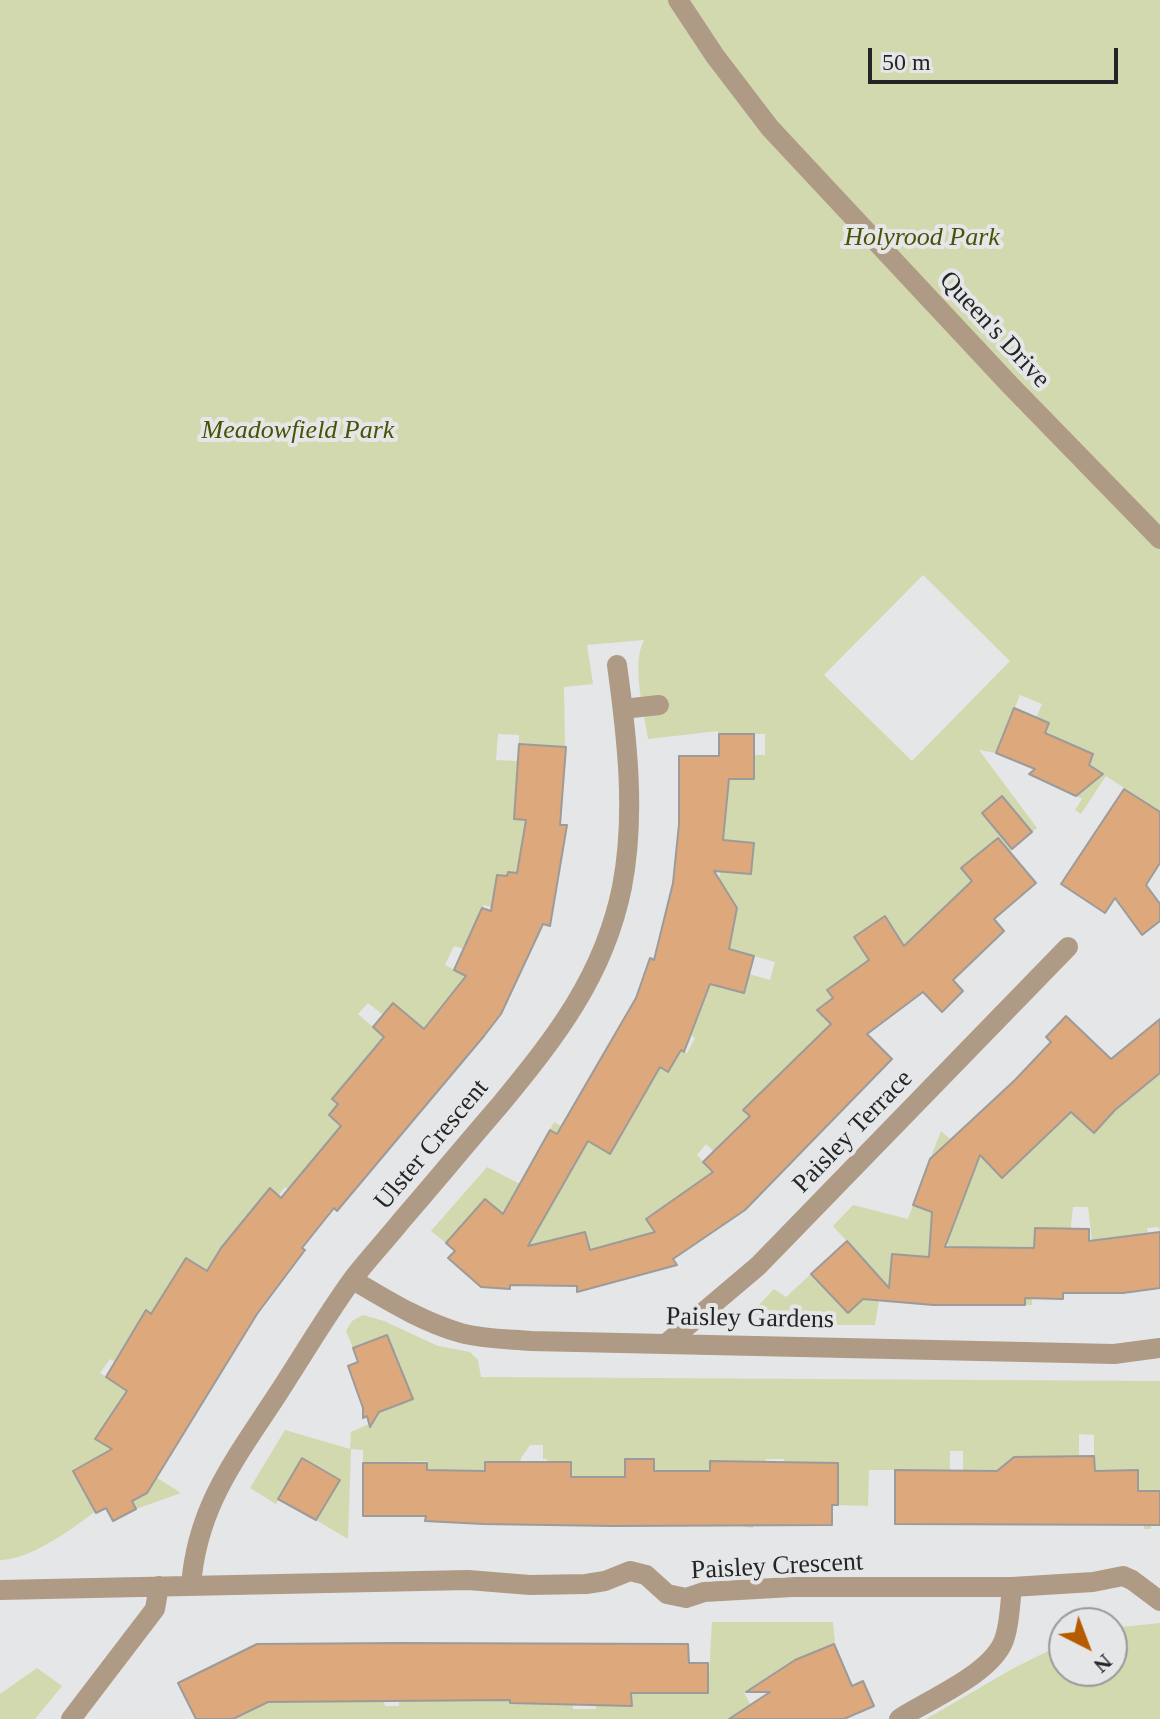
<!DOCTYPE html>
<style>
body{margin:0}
#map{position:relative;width:1160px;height:1719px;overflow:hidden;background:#e5e6e8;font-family:Georgia,serif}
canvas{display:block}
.north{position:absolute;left:1048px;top:1607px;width:80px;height:80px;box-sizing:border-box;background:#e5e6e8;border:2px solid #98999a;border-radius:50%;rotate:138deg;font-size:22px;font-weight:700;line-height:32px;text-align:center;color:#242526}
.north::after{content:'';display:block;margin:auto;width:28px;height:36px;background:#b75b00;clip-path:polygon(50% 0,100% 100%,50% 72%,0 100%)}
.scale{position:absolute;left:868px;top:48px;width:250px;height:36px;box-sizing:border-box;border:4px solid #242526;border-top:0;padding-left:10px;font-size:24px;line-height:28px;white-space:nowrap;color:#242526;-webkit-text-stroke:6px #e5e6e8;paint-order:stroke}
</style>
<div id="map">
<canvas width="1160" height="1719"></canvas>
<div class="north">N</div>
<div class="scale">50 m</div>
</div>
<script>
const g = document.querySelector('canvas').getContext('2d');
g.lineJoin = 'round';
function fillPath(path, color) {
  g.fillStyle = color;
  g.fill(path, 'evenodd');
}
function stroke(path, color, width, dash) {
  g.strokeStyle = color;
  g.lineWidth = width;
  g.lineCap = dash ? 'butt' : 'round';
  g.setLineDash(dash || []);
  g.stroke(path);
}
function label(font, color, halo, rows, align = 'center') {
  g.font = font + ' Georgia,serif';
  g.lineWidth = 8;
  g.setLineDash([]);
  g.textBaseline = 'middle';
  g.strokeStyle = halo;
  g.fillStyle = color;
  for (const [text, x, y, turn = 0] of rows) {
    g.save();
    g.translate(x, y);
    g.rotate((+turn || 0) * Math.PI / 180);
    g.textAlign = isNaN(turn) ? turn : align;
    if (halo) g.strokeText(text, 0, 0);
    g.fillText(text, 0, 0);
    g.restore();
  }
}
fillPath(new Path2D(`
 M0,0H1160V812L1152,807L1113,836L1138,797L1106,776L1081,814L1075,810L1082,799L1075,795L1093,755L1061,740L1041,780L1034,776L1037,770L1031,768L1049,724L1036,718L1042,704L1020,695L996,753L979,750L1037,828L1032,832L1003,796L982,813L1012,849L1010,852L1016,859C996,877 990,904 976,927L991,944L955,960L854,937L880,976L862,965L828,990L877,1068L758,1107L751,1101L743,1109L791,1157L714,1152L706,1144L697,1155L733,1195L705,1178L646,1218L660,1240L646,1273L636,1237L590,1250L585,1233L578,1234L577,1287L570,1286V1252L560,1239H550L549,1251H524L500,1212L486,1199L446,1243L431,1231L487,1167L518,1183L545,1189L583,1150L550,1130L554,1122L609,1153L659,1067L668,1072L681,1050L687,1053L695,1038L667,1021L702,1007L710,984L744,993L749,974L770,980L775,962L727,948L729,924L735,919L737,908L719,887L720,871L751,874L754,843L723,840L725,779L754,778V755H765V734H719L718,731L648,739C644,711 631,665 644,640L587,645L593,684L564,687L565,747L519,744V735L498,734L496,760L518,761L514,819L540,822L524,831L517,873L509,872L507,876L497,875L493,897L513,901L510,913L484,905L464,949L454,946L445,965L466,976L424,1029L394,1003L383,1015L368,1003L358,1014L402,1052L338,1104L329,1116L341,1126L288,1189L285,1187L278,1196L269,1189L276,1275L224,1243L207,1271L186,1258L176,1274L250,1320L173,1327L147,1311L141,1378L110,1359L100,1373L183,1425L96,1439L181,1493L136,1509L132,1501L136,1477C108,1503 38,1561 0,1560ZM923,575L1010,661L912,761L824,675Z
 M1160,1073V1231L1158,1227L1147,1228L1148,1234L1092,1241L1088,1207H1073L1070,1235L1047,1234V1228H1035L1032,1305H1025L1024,1248L966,1247L946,1266L948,1244L931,1243L929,1257L892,1254L888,1301H879L875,1325H763L754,1317V1310L774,1289L786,1297L811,1274L848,1313L871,1292V1268L833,1226L853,1205L908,1219L913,1205L955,1221L927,1167L941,1131L951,1140L978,1153L1002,1178L1039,1142L997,1097L1001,1093L1026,1116L1067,1108L1094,1133L1119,1106Z
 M363,1315L384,1321L438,1346L470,1352L478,1360L481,1377L1160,1381V1491L1152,1492L1151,1529H1144V1520H1138L1137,1471H1094V1435L1079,1434V1520L1049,1471V1456L1014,1457V1519L1006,1471L963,1470V1451H950L949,1519H940L939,1470H869L868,1506L838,1505V1463L784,1477V1459H766V1476L754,1478L753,1528L740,1526V1461L710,1478L700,1471H682L681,1478L654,1477V1459H625V1477L571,1489V1462L547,1461V1459H543V1445H530L521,1458L520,1472L485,1462L483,1524L471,1471L427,1470V1461L363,1463V1450L351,1449L348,1539L316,1520L339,1480L302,1459L276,1504L250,1488L285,1430L350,1449L351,1432L369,1424L367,1417L413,1399L395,1351L353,1348L346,1331L352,1321Z
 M712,1622H833L835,1643L802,1657L744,1693L752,1707L729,1719H233L288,1693L290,1702H384L385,1706H399V1699L510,1700V1703L572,1692L573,1709H596V1693L609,1692V1706H631V1693H708Z
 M1160,1623V1719H926L1012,1669L1064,1643V1671H1112V1628Z
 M37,1668L62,1686L35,1719H0V1694Z`), '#d2d9ae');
const building = new Path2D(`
 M1014,708L1049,723L1045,733L1093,754L1089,765L1103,774L1076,796L1029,774L1035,769L996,753Z
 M719,734H754V779H729L723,840L754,843L751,874L714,871L737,908L729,949L754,956L744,993L710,984L684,1052L681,1050L668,1072L660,1067L610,1154L588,1141L528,1246L585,1232L590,1250L655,1232L646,1219L713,1172L703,1162L750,1116L743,1110L831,1024L817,1010L833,998L827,990L869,960L854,937L885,916L904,946L972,881L961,868L998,838L1036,883L994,919L1004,931L953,980L963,991L942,1012L923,992L867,1034L892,1059L745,1210L673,1259L677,1265L577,1292V1286L510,1285V1289L481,1287L448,1258L455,1251L446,1243L485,1199L503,1214L550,1130L557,1134L636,998L650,958L654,960L673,883L679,824V756H719Z
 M519,744L566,747L560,825H567L550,926L543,924L501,1014L484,1036L337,1211L334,1208L302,1248L305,1250L257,1314L147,1493L132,1501L136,1509L113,1521L106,1508L96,1513L73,1471L112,1449L95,1439L127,1391L106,1377L146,1310L151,1314L186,1258L207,1271L221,1248L270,1188L281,1198L341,1126L329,1115L338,1104L332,1099L384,1037L373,1027L393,1003L424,1029L466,976L454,970L482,908L491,911L497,875L507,876L508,872L517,873L526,820L514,819Z
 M1124,789L1160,812V863L1146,885L1160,904V921L1142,935L1115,898L1105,913L1061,884Z
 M1002,796L1032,832L1012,849L982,813Z
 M1066,1016L1111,1059L1160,1019V1073L1115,1110L1094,1133L1071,1112L1002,1178L980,1155L945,1247L1034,1248L1035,1228L1089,1229V1241L1160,1232V1288L1123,1293H1063V1299L1025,1298V1305H933L863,1299L848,1313L811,1274L847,1241L889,1288L892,1254L929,1257L932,1212L913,1205L930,1159L1015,1080L1051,1042L1046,1037Z
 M387,1335L413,1399L379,1412L370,1427L367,1416L363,1418V1408L348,1366L358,1362L353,1348Z
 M1094,1456L1095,1471L1138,1470V1491H1160V1525L895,1524V1470L997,1471L1014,1457Z
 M302,1458L340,1480L316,1520L278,1499Z
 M625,1459H654V1471H710V1461L838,1463V1505H832V1525L612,1526L483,1524L425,1521L426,1516H363V1463H427V1470L485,1471V1462H571V1477H625Z
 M399,1643L688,1644L689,1663H708V1693H631L632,1706L510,1703V1700L268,1702L233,1719H196L178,1683L257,1644Z
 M834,1644L852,1686L863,1681L874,1706L844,1719H729L770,1692H746L795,1660Z`);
fillPath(building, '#dca87c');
stroke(building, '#9d9b9a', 2);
stroke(new Path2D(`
 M678,0L715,56L770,128L1010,385L1160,539
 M623,709L659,705
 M353,1280C387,1300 422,1322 461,1333C483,1339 508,1339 531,1341L1114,1354L1160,1348
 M667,1343L758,1266L1068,947
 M191,1586C197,1505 237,1457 279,1392C303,1355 326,1316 352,1280C367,1260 386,1240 402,1220C435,1182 467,1143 500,1105C556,1037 604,976 622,887C636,815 627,737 617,665
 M0,1590L468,1580L530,1585L586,1584L605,1581L630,1571L646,1575L667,1594L686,1598L704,1592L792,1587H1012L1093,1582L1123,1576L1132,1580L1160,1601
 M71,1719L155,1609L159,1586
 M899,1719C929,1699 995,1673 1005,1637C1010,1621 1010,1603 1012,1587`), '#af9a85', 20);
label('italic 26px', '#4b5205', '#e5e6e8', [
 ["Holyrood Park",922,238],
 ["Meadowfield Park",298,431]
]);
label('26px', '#242526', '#e5e6e8', [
 ["Queen's Drive",994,330,47],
 ["Paisley Terrace",853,1132,-46],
 ["Ulster Crescent",432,1145,-50],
 ["Paisley Gardens",750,1319,1],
 ["Paisley Crescent",777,1567,-3]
]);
</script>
